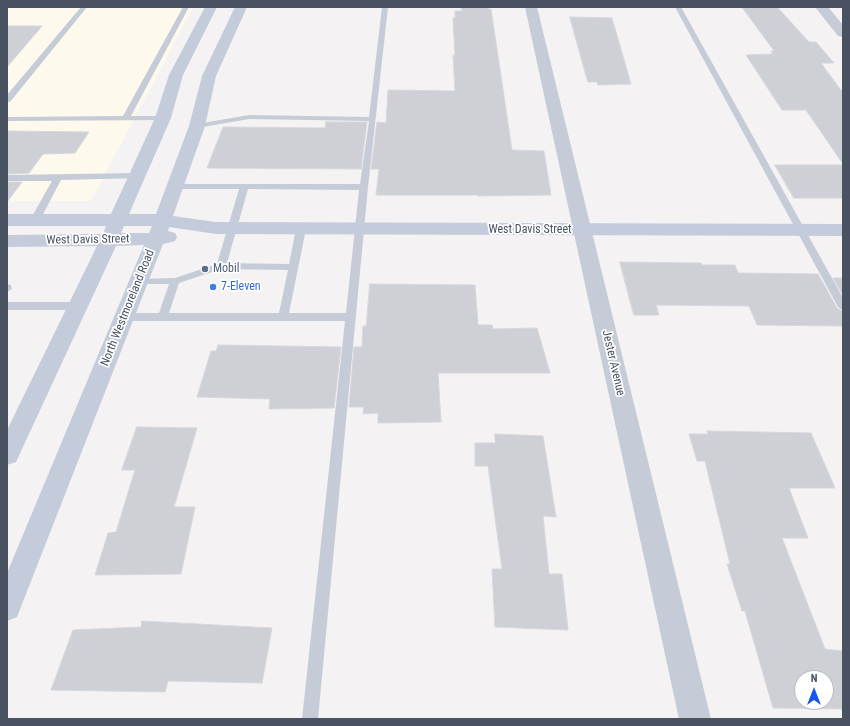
<!DOCTYPE html>
<style>
body{margin:0}
#map{position:relative;width:850px;height:726px;overflow:hidden;background:#f4f2f2;font-family:"Roboto Condensed",sans-serif}
canvas{display:block}
.frame{position:absolute;inset:0;border:8px solid #495261;pointer-events:none}
.north{position:absolute;left:794px;top:670px;width:40px;height:40px;box-sizing:border-box;background:#fff;border:1px solid #b6bac0;border-radius:50%;rotate:0deg;font-size:11px;font-weight:700;line-height:16px;text-align:center;color:#495261}
.north::after{content:'';display:block;margin:auto;width:14px;height:18px;background:#1357ed;clip-path:polygon(50% 0,100% 100%,50% 72%,0 100%)}
</style>
<div id="map">
<canvas width="850" height="726"></canvas>
<div class="frame"></div>
<div class="north">N</div>
</div>
<script>
const g = document.querySelector('canvas').getContext('2d');
g.lineJoin = 'round';
function fillPath(path, color) {
  g.fillStyle = color;
  g.fill(path, 'evenodd');
}
function stroke(path, color, width, dash) {
  g.strokeStyle = color;
  g.lineWidth = width;
  g.lineCap = dash ? 'butt' : 'round';
  g.setLineDash(dash || []);
  g.stroke(path);
}
function label(font, color, halo, rows, align = 'center') {
  g.font = font + ' "Roboto Condensed",sans-serif';
  g.lineWidth = 3.5;
  g.setLineDash([]);
  g.textBaseline = 'middle';
  g.strokeStyle = halo;
  g.fillStyle = color;
  for (const [text, x, y, turn = 0] of rows) {
    g.save();
    g.translate(x, y);
    g.rotate((+turn || 0) * Math.PI / 180);
    g.textAlign = isNaN(turn) ? turn : align;
    if (halo) g.strokeText(text, 0, 0);
    g.fillText(text, 0, 0);
    g.restore();
  }
}
fillPath(new Path2D(`
 M7,7H193L91,201H7Z`), '#fdfaed');
const building = new Path2D(`
 M461,7H488V9H491L512,150L544,151L551,195L478,196V195H376L379,169H371L377,122L386,123L388,90L455,91L453,55L455,56L453,18H455V11H462Z
 M742,7H777L809,42H816L834,63H821L843,93V164L806,110H782L746,55L773,54L771,51H774Z
 M570,17L612,18L631,84L598,85L597,82H588Z
 M7,26H42L7,67Z
 M326,122H367L361,169L207,168L223,127L325,128Z
 M7,131L89,132L75,153L43,154L29,173L7,174Z
 M775,165H843V198H794Z
 M7,182H22L7,202Z
 M620,262L701,263L702,265H735L738,273L818,274L837,308L843,312V326L757,325L749,306L656,305L659,315H634Z
 M833,278H843V295Z
 M370,284L475,285L478,325H492L493,329L537,328L550,373H438L441,422L378,423V413L363,414L364,407H349L354,347H362L363,326H366Z
 M218,345L341,347L334,408L269,409L270,399L197,397L211,351H216Z
 M137,427L197,428L174,507H195L181,574L95,575L108,533L116,532L135,470H122Z
 M707,431L811,433L835,488H789L808,538H782L825,649L843,651V709L773,708L745,611H742L727,564H730L705,461H697L689,434H708ZM802,678H826V702H802Z
 M495,434L543,436L556,517L543,516L549,574H562L568,630L495,627L492,569H502L488,466H475V443H495Z
 M142,621L272,628L262,683L168,681L165,692L51,690L73,630L141,627Z`);
fillPath(building, '#ced0d6');
stroke(building, '#d6d7dd', 1);
fillPath(new Path2D(`
 M81,7H87L10,102H7V95Z
 M183,7H189L131,116H163L167,118L166,120L7,121V117L123,116Z
 M382,7H388L368,187L318,719H302L345,321H125L120,317L125,313H159L169,284H139L136,283L134,281L136,279L175,278L217,264L239,189H175L172,188V184H360L369,121L249,119L197,128L193,126L197,124L249,115L369,117ZM248,189L359,190L346,313H289L306,229L304,227L301,226L296,229L289,264L227,263ZM221,269L288,270L279,313H169L179,283Z
 M675,7H681L843,298V311L838,307Z
 M138,173L142,176L141,178L61,180L40,220L35,223L30,220L52,181H7V175Z
 M7,284L11,285L12,289L7,292Z
 M7,302H78L83,306L78,310H7Z`), '#c5ccd7');
fillPath(new Path2D(`
 M525,7H537L711,719H679Z
 M815,7H828L843,25V37L838,36Z`), '#c5ccd7');
fillPath(new Path2D(`
 M205,7H217L183,75L171,118L129,214H156L189,126L202,76L235,7H247L216,76L205,126L173,216L216,222L843,224V236L216,234L169,227L168,231L175,233L177,237L175,241L163,244L17,617L7,621V573L144,245L116,246L16,462L7,465V430L97,246L7,247V235L103,234L106,226H7V214H111L155,118L169,75ZM124,226H152L149,233H121Z`), '#c4ccdb');
for (const [x, y, r, color] of [
 [205,269,4,"#5c6f8a"],
 [213,287,4,"#3f7fe0"]
]) {
  const dot = new Path2D();
  dot.arc(x, y, r, 0, 2 * Math.PI);
  g.fillStyle = color;
  g.fill(dot);
  stroke(dot, '#fff', 1.5);
}
label('12px', '#495261', '#fff', [
 ["West Davis Street",530,230],
 ["West Davis Street",88,240,-1],
 ["North Westmoreland Road",128,308,-68],
 ["Jester Avenue",613,363,77]
]);
label('12px', '#4e5e75', '#fff', [
 ["Mobil",213,269]
], 'left');
label('12px', '#366cbe', '#fff', [
 ["7-Eleven",221,287]
], 'left');
</script>
